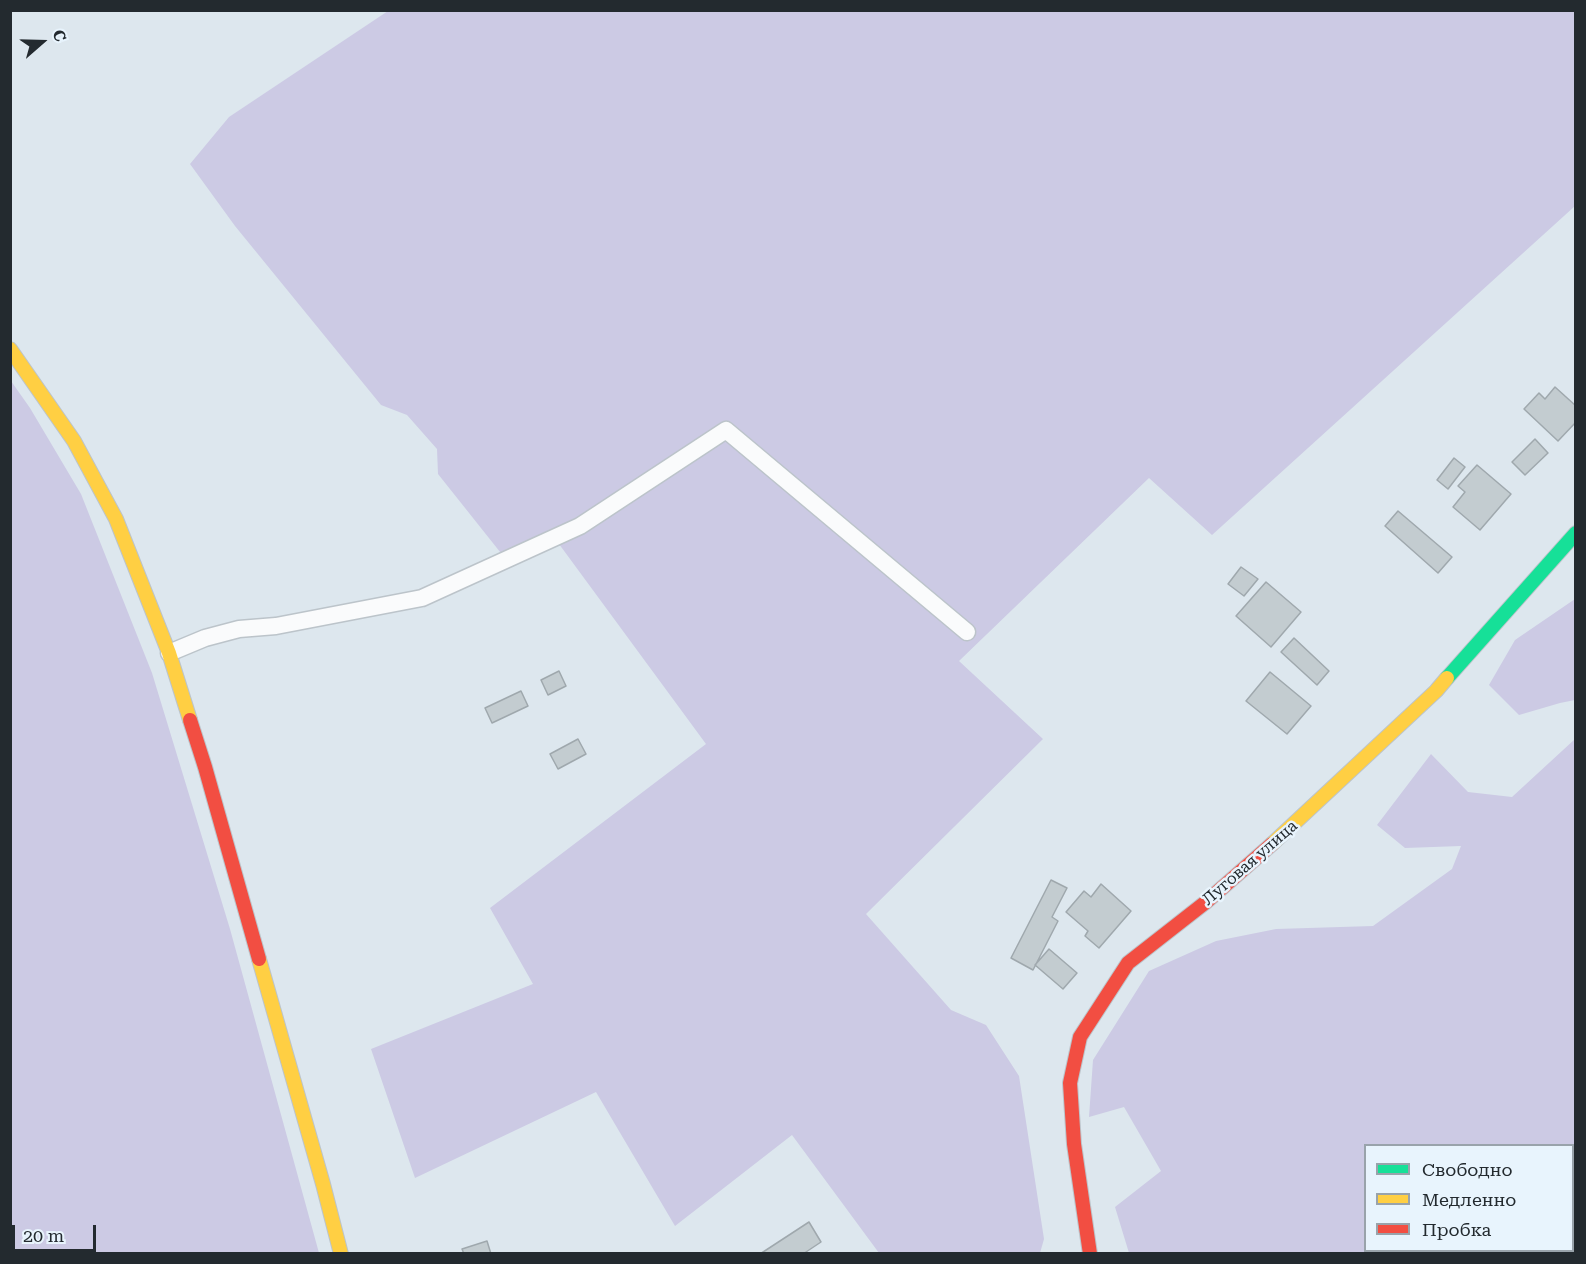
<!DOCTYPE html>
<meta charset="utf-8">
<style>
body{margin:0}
#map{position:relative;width:1586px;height:1264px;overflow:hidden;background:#dde7ee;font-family:"Roboto Serif",serif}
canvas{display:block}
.frame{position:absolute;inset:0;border:12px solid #232a2f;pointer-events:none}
.legend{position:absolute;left:1364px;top:1144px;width:210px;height:108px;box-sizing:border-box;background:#e8f4fd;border:2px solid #99a3ab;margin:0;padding:8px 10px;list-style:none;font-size:18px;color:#232a2f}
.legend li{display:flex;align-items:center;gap:12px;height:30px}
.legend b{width:30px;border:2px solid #99a3ab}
.north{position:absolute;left:12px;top:12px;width:60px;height:60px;-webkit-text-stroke:4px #e8f4fd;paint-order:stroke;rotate:70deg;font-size:16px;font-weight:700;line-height:24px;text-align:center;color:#232a2f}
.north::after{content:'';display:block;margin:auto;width:21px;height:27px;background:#232a2f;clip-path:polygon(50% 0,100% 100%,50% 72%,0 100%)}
.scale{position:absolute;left:12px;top:1225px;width:84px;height:27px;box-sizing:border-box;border:3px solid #232a2f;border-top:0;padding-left:8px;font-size:18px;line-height:21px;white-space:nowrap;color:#232a2f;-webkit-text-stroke:4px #e8f4fd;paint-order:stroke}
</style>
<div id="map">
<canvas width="1586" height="1264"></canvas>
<div class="frame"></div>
<ul class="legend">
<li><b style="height:8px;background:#16e098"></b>Свободно</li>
<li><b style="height:8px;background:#ffcf43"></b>Медленно</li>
<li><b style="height:8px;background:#f24e42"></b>Пробка</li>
</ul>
<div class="north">С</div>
<div class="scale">20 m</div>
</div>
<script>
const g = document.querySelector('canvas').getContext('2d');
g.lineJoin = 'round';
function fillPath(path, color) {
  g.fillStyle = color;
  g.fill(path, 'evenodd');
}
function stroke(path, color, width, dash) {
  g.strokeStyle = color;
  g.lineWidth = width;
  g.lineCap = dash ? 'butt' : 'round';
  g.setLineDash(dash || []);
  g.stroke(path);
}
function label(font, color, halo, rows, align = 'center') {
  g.font = font + ' "Roboto Serif",serif';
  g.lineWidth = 5;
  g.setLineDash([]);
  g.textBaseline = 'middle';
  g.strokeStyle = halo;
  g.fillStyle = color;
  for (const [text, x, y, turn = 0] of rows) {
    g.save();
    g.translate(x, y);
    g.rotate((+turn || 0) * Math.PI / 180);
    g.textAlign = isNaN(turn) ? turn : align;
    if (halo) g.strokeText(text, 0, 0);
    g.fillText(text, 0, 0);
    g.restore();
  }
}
fillPath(new Path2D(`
 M388,11H1575V206L1212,535L1149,478L959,661L1043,739L866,914L951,1010L986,1025L1019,1076L1044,1239L1040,1253H879L792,1135L675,1226L596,1092L415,1178L371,1049L533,984L490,908L706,744L559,544L512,567L438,474L437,449L407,415L381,405L235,226L190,164L229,117Z
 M11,381L30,408L81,494L152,673L230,929L319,1253H11Z
 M1575,599V700L1560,703L1519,715L1489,685L1515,640Z
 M1575,739V1253H1129L1115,1207L1161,1171L1124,1107L1089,1117L1093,1060L1149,971L1216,941L1276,929L1373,926L1452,869L1461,846L1405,848L1377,825L1431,754L1468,792L1512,797ZM1366,1146H1572V1250H1366Z`), '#cccae4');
const building = new Path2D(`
 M1555,387L1576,406V422L1558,441L1524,409L1539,393L1545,399Z
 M1535,439L1548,453L1525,475L1512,462Z
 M1454,458L1465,467L1448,489L1437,480Z
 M1477,465L1511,494L1480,530L1453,507L1465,492L1458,486Z
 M1398,511L1452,557L1438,573L1385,526Z
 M1241,567L1258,579L1244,596L1228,584Z
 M1266,582L1301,612L1271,647L1236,616Z
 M1294,638L1329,671L1317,685L1281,652Z
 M559,671L566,686L548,695L541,680Z
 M1270,672L1311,706L1287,734L1246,701Z
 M521,691L528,706L492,723L485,708Z
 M578,739L586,754L558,769L550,754Z
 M1051,880L1067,888L1052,917L1058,921L1033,970L1011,958Z
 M1101,884L1131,911L1099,948L1085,936L1088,931L1066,912L1084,891L1091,897Z
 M1049,949L1077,973L1063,989L1035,965Z
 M809,1222L821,1242L803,1254H760Z
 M487,1241L491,1254H464L462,1249Z`);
fillPath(building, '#c3ccd0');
stroke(building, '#9fa8ad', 1.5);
const lane = new Path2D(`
 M169,653L205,638L239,629L276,626L422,598L580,526L726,430L967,632`);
const fast = new Path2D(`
 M1447,678L1576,533`);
const slow = new Path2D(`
 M10,349L74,441L116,519L169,653L190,720
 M1272,844L1436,691L1447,678
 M259,959L323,1184L341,1254`);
const jam = new Path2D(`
 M190,720L205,767L259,959
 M1090,1254L1074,1144L1070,1083L1080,1037L1128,963L1206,902L1272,844`);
stroke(lane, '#bcc4ca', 19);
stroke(fast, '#bcc4ca', 16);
stroke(slow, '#bcc4ca', 16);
stroke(jam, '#bcc4ca', 16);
stroke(lane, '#fafbfc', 16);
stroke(fast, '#16e098', 14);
stroke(slow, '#ffcf43', 14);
stroke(jam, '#f24e42', 14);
label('16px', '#232a2f', '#e8f4fd', [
 ["Луговая улица",1250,863,-41]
]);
</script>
